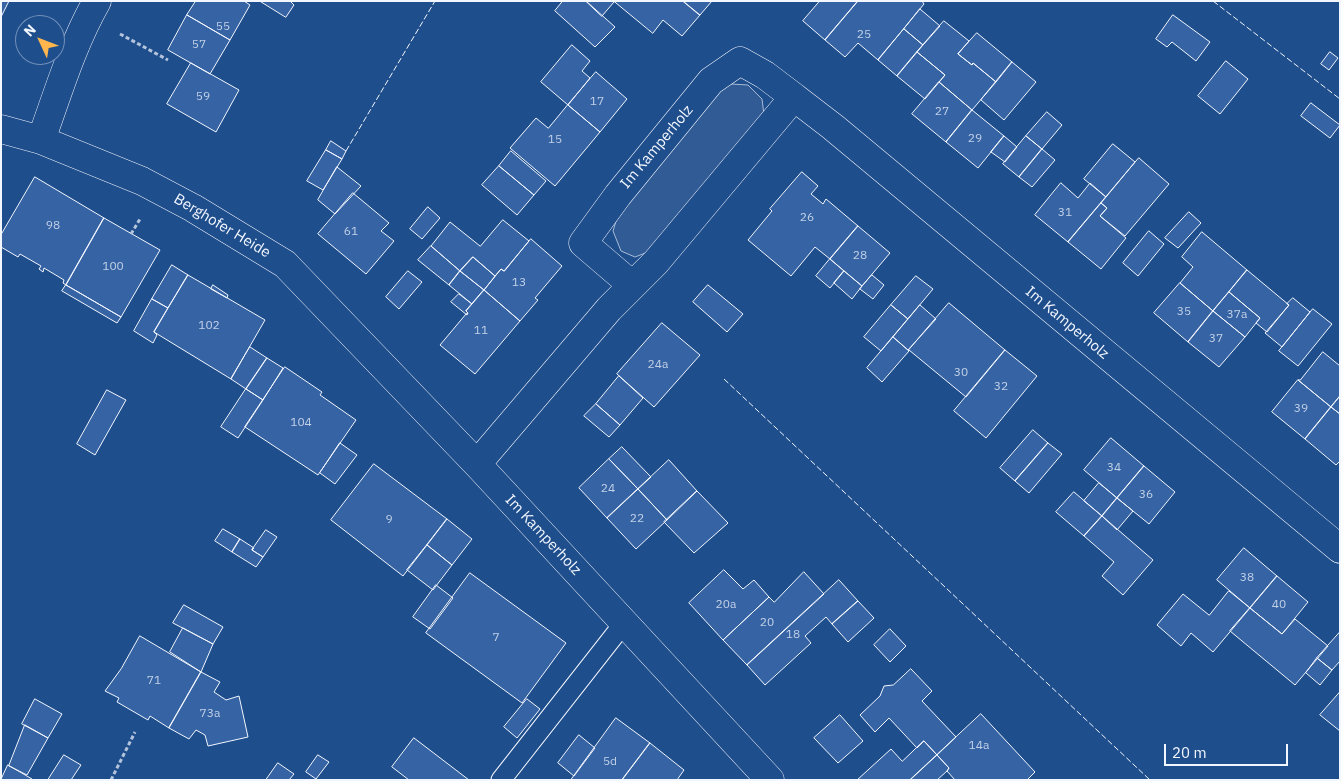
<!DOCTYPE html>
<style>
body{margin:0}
#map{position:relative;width:1341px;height:781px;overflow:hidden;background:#1f4e8c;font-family:"IBM Plex Sans",sans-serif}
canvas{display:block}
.frame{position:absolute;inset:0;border:2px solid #f2f6ff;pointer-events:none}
.north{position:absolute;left:15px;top:15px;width:50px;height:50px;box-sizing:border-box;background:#1f4e8c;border:1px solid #7391ba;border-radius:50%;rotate:313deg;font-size:14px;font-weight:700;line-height:20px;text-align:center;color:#f2f6ff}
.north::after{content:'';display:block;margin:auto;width:18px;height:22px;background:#ffb74d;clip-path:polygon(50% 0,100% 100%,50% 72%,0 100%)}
.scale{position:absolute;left:1164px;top:744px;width:124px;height:22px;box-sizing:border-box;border:2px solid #f2f6ff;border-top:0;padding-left:6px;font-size:15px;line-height:18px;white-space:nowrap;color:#f2f6ff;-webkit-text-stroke:4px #1f4e8c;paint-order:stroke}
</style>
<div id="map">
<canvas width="1341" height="781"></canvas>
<div class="frame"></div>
<div class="north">N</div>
<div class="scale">20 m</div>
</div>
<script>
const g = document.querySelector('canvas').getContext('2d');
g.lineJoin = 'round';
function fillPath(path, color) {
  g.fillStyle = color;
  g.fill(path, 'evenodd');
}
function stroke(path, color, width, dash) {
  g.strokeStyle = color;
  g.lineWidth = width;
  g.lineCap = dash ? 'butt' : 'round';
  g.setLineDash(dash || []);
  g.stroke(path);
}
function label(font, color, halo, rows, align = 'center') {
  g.font = font + ' "IBM Plex Sans",sans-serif';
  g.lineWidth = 4;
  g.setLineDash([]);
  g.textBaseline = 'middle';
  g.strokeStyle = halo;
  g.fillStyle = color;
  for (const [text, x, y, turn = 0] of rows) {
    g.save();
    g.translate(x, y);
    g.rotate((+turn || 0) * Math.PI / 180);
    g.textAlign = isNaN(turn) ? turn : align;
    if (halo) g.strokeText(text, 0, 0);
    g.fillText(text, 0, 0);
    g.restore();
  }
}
const green = new Path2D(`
 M731,84L748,85L762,99L764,115L648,252L635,257L621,251L613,231L620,208L713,95Z`);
fillPath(green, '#305b95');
stroke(green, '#a8bbd7', 1);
const building = new Path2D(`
 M1,1H9L1,17Z
 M196,1H244L250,5L230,40L187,15Z
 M260,1H290L294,5L286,17Z
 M563,1H586L615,27L595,47L555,11Z
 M586,1H613L614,2L602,16Z
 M614,1H683L700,15L682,36L663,20L653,33Z
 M683,1H712L700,15Z
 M820,1H858L825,40L803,21Z
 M858,1H922L924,4L878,60L858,43L845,57L825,40Z
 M920,9L940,26L923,45L904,29Z
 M187,15L230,40L210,74L168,50Z
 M1173,15L1210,42L1196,61L1172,42L1167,47L1156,39Z
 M944,21L969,41L958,54L972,65L973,63L996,82L972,110L939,82L945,75L917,52Z
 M904,29L923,45L897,76L878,60Z
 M977,33L1012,62L996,82L973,63L972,65L958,54Z
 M572,45L590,61L582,71L590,78L568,105L541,82Z
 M917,52L945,75L925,99L897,76Z
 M1330,52L1338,58L1329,70L1321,64Z
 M1226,61L1248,79L1220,114L1198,96Z
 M1012,62L1036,82L1004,120L981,100Z
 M191,63L239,90L216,132L167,104Z
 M596,72L627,99L600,132L568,105Z
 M939,82L972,110L946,142L912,114Z
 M1311,103L1340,125L1330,138L1301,116Z
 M568,105L600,132L555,186L510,148L536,118L548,128Z
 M972,110L1004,136L978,168L946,142Z
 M1047,112L1062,125L1042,149L1026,136Z
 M1004,136L1017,147L1005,162L991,152Z
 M1026,136L1042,149L1019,177L1003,164Z
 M331,141L346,151L342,159L326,150Z
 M1113,144L1135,162L1106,197L1084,179Z
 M1042,149L1055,160L1032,187L1019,177Z
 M326,150L342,159L323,190L307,181Z
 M511,151L546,181L534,195L499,166Z
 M1139,158L1169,184L1125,236L1100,216L1107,208L1101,203Z
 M499,166L534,195L517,215L482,185Z
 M337,167L361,186L335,214L318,200Z
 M802,172L818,186L811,194L823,204L826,199L858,226L830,259L815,247L791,276L748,240L772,211L770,209Z
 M35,177L104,218L66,285L63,283L64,280L44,268L43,272L39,269L41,266L20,254L18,257L1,247V235Z
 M1061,183L1078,198L1090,183L1106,197L1068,242L1035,215Z
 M353,193L389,223L381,231L394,241L366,274L318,234Z
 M1101,203L1107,208L1100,216L1126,238L1101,269L1068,242Z
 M428,207L440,218L422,239L410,229Z
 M1189,212L1201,223L1178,248L1165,238Z
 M104,218L160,250L121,317L66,285Z
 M503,220L529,241L504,271L501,269L495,276L473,257L460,271L431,246L450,222L480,246Z
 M858,226L890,253L862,286L830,259Z
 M1149,231L1164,244L1138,276L1123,263Z
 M1202,232L1247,270L1213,311L1180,283L1193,267L1182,257Z
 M531,239L562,266L535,298L538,300L520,321L484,290L501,269L504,271Z
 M431,246L460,271L449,285L418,260Z
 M473,257L495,276L484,290L460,271Z
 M830,259L844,271L830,288L816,276Z
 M172,265L188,275L168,308L152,299Z
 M1247,270L1289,305L1267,332L1256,323L1260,318L1229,292Z
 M408,271L422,282L399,309L386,297Z
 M460,271L484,290L472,304L449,285Z
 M844,271L862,286L852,299L834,283Z
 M188,275L265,320L231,379L154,332Z
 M872,275L884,285L873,299L860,289Z
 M916,276L933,289L908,319L891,305Z
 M1180,283L1213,311L1188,342L1154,313Z
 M66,285L121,317L117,323L62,291Z
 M213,285L228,295L227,298L211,289Z
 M708,285L743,314L727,332L693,302Z
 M484,290L520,321L475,374L440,345L466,314L468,313L466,311Z
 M1229,292L1260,318L1245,337L1213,311Z
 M459,294L472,304L466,311L468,313L467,315L451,302Z
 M1293,298L1310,312L1282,347L1265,333L1289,305L1287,304Z
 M152,299L168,308L154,332L157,335L153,343L134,331Z
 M949,303L1005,350L966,397L909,350Z
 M891,305L908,319L881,351L864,337Z
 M920,305L936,319L908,350L893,337Z
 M1313,309L1332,324L1298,366L1279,351Z
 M1213,311L1245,337L1219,367L1188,342Z
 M662,323L700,355L654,407L617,374Z
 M893,337L909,351L882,382L867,368Z
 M250,347L267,358L246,389L231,379Z
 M1005,350L1037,376L986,438L954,411Z
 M1323,352L1340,366V396L1331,407L1298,380H1300Z
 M267,358L283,368L263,400L246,389Z
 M285,367L322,392L320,395L356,420L318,475L245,427Z
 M619,376L643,398L620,425L596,404Z
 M1298,380L1331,407L1305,439L1272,412Z
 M246,389L263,400L238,438L221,427Z
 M107,390L126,400L95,455L77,444Z
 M1340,396V414L1331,407Z
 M596,404L620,425L609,437L584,416Z
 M1331,407L1340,414V461L1336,465L1305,439Z
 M1033,430L1048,443L1015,481L1000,468Z
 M1111,438L1144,466L1117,498L1084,470Z
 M340,443L357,455L335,484L320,473Z
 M1048,443L1062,454L1029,493L1015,481Z
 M622,447L651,477L638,489L609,459Z
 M609,459L638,489L607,518L579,488Z
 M669,460L697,491L667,520L638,489Z
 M374,464L447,519L403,576L331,520Z
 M1144,466L1175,492L1149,524L1117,498Z
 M1099,483L1117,498L1102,516L1084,501Z
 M638,489L667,520L636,549L607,518Z
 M697,491L728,523L694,553L664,522Z
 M1074,492L1102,516L1084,536L1056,512Z
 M1117,498L1133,511L1117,530L1102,516Z
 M1102,516L1153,560L1123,595L1102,576L1114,562L1084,536Z
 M447,519L472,539L452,565L427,545Z
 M223,529L240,539L232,552L215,541Z
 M266,530L277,537L263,557L252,550Z
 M240,539L254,548L252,550L263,557L256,567L232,552Z
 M427,545L452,565L433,590L407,570Z
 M1244,548L1277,576L1250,608L1217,580Z
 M724,570L743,589L754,580L769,597L723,640L689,603Z
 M804,572L824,594L747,665L723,640L769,597L774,602Z
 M470,573L566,643L522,703L426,633Z
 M1277,576L1308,602L1282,634L1250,608Z
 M839,580L858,601L832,624L826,617L805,636L811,643L765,685L747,665Z
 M436,585L453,598L430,629L413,617Z
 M1229,591L1250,608L1213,652L1191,633L1181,646L1157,625L1183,594L1209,615Z
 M858,601L874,618L848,642L832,624Z
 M184,605L223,627L213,644L173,623Z
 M1250,608L1282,634L1295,619L1328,646L1295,685L1230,631Z
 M183,628L213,644L201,672L170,652Z
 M890,629L906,646L890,662L874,645Z
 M1340,632V661L1332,670L1317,658Z
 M140,636L201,672L169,728L150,716L148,720L117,702L119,698L105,691L121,669Z
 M1317,658L1332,670L1320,685L1306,673Z
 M911,669L932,691L922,701L956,737L937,755L924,741L917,748L889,718L875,732L860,715L880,696L884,686L893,685Z
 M201,672L220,682L214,692L226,700L239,696L248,737L208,746L205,735L196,730L189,739L169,728Z
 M1340,692V731L1320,715Z
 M35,699L62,714L48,738L22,724Z
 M527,699L540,709L517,738L504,727Z
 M981,714L1035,772L1027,780H955L947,771L949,768L937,755Z
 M840,715L863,741L838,763L814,738Z
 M616,718L650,743L622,780H571Z
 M25,725L48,738L27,775L9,766Z
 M579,735L595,748L574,776L558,763Z
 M414,738L469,780H409L392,767Z
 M924,741L937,755L910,780H857L891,749L902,761Z
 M650,743L684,770L677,780H622Z
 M64,755L81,765L71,780H48Z
 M318,755L329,762L316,779L306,772Z
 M937,755L949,768L947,771L937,780H910Z
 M278,763L294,774L289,780H266Z
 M8,765L32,779V780H1Z`);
fillPath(building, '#3563a3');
stroke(building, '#f2f6ff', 1);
const service = new Path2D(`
 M501,780L624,623`);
const minor = new Path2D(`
 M1,129L41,140L142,181L193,208L285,264L477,464
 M41,140C58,93 72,45 97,1
 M632,285L583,243L618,195L711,81L740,61L765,75L794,97
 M770,780L477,464L609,309L656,262L794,97L833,127L1340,549`);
stroke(service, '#f2f6ff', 21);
stroke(minor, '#f2f6ff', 29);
stroke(new Path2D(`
 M120,34L168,60
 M131,234L140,219
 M111,780L135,732`), '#b3c4dc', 3, [4, 2.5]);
stroke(service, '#1f4e8c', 19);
stroke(minor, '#1f4e8c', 28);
stroke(new Path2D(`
 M1213,1L1340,99
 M346,151L435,1
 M724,379L1150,780`), '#f2f6ff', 1, [6, 2.5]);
label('12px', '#c3d1e8', null, [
 ["55",223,27],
 ["25",864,35],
 ["57",199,45],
 ["59",203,97],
 ["17",597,102],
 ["27",942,112],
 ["29",975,139],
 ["15",555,140],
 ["31",1065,213],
 ["26",807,218],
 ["98",53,226],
 ["61",351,232],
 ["28",860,256],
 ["100",113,267],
 ["13",519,283],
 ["35",1184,312],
 ["37a",1237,315],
 ["102",209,326],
 ["11",481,331],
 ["37",1216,339],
 ["24a",658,365],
 ["30",961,373],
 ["32",1001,387],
 ["39",1301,409],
 ["104",301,423],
 ["34",1114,468],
 ["24",608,489],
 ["36",1146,495],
 ["22",637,519],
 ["9",389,520],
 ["38",1247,578],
 ["20a",726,605],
 ["40",1279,605],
 ["20",767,623],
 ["18",793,635],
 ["7",496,638],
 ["71",154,681],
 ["73a",210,714],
 ["14a",979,746],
 ["5d",610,762]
]);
label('15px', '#f2f6ff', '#1f4e8c', [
 ["Im Kamperholz",657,147,-50],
 ["Berghofer Heide",222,226,31],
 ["Im Kamperholz",1067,323,40],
 ["Im Kamperholz",543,535,47]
]);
</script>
